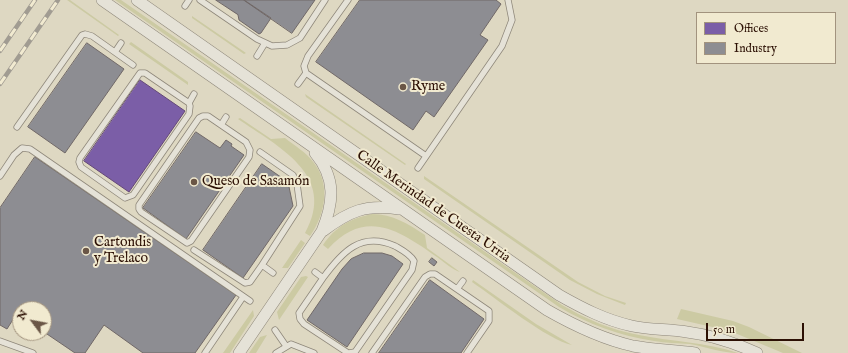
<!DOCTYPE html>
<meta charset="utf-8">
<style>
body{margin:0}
#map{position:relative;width:848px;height:353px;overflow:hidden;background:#ded8c2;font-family:"IM FELL English",serif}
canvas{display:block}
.legend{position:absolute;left:696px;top:12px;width:140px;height:52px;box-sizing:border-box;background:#f1ead0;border:1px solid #a2937e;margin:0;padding:5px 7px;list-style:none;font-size:12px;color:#2c1004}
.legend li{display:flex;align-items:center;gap:8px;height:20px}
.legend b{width:20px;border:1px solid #a2937e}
.north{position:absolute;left:12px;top:301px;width:40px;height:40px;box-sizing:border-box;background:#f1ead0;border:1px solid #a2937e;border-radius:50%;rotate:302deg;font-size:11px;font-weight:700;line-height:16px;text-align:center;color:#2c1004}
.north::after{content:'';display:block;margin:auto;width:14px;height:18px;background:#6a5646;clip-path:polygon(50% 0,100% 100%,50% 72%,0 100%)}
.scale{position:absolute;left:706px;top:323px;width:98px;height:18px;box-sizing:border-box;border:2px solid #2c1004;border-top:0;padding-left:5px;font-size:12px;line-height:14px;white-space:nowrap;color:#2c1004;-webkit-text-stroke:3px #f1ead0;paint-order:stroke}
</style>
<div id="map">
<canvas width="848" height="353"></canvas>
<ul class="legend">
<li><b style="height:11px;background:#7b5ea7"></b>Offices</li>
<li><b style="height:11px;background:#8d8d92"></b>Industry</li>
</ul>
<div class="north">N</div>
<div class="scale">50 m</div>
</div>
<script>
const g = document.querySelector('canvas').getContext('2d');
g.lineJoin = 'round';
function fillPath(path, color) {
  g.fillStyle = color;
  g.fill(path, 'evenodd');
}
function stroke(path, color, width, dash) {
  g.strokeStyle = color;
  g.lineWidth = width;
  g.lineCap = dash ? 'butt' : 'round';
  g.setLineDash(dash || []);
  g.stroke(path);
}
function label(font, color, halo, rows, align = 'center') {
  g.font = font + ' "IM FELL English",serif';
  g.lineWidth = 4;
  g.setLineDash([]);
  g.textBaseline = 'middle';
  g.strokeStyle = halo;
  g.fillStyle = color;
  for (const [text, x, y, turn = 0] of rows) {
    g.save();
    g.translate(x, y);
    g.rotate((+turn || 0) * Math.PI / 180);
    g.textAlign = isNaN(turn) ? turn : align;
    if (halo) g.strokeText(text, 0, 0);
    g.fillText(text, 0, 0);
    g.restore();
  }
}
fillPath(new Path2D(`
 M67,0H70L119,35L118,36Z
 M115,0H121L562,305C586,319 611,330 639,335C673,342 705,342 738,353C722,353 707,347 690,344C678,343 666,343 654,341C620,336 588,324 559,307Z
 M192,16L246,53L244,54L192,18Z
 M131,42L188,82V85L129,44Z
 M305,94L406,164L405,165L306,97Z
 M240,118L271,139L285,138C295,146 306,152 314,163C331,185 325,215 310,236L305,233C338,175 277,146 238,119Z
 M424,176L578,282L605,296L626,303L625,305L597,294L570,280L424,179Z
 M372,214C393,214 408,224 425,235L427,248L460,272C453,270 444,262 437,257C400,231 366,207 328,249L323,245C336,226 350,219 372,214Z
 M301,240L305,243L288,268H282Z
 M306,276L308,277L279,320L277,312L301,277Z
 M473,280L536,324L572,345C549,341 494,297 472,282Z
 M681,309L733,321L749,327L802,353H783L730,331L677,319Z
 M253,310L254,316L230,353H223Z
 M267,335L256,353H249L260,337Z`), '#cccaa3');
const offices = new Path2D(`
 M140,80L185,111L129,192L84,161Z`);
fillPath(offices, '#7b5ea7');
stroke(offices, '#634776', 1);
const industry = new Path2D(`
 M216,0H244L271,18L261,33L259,34L239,20L238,15Z
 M244,0H315L292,33Z
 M360,0H496L501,4L480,35L488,40L434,117L426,111L413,130L316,62Z
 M87,43L124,69L65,153L28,127Z
 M196,132L220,148L226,140L232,144L231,146L244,155L186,239L143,208Z
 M35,157L236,295L195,353H143L104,325L85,353H75L44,332V309H20V316L17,313L7,329L0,325V208Z
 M262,164L288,182L293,206L243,278L203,250Z
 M364,253H382L392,256L403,264L347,347L307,320L342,269L351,259Z
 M432,258L437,262L434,266L429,262Z
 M430,280L484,319L461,353H379Z`);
fillPath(industry, '#8d8d92');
stroke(industry, '#706867', 1);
const service = new Path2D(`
 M200,0L257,39L272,46L287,45L300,38L325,0
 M348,0L308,56L304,66L306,73L426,156
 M185,6L189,0
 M115,52L121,43
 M257,56L265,43
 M298,84L306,73
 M189,103L145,73H140L80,158L79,162L81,167L125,198L133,195L189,114L190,106L189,103L194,94
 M203,116H208L246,142L250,150L249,157L191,241L187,243L141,212L139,209V205L199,118Z
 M221,125L226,117
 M17,127L82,35L85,34L92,36L133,65
 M260,152L293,175L297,184L300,206L262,265
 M418,168L502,46L512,20L508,0
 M0,176L14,155L22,148L30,149L250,301
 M194,250L245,283L250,282L262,265L273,273
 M315,272L323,278L299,313L300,319L304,324L348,353
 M323,278C342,252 361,231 395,246C402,250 410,254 414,261L412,270L355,352L349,353
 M457,289L463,281
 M275,330L286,346
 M0,341L33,353
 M205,353L243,297
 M276,353L291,344L314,353
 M372,353L425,277L430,274H435L489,311V321L467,353`);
const minor = new Path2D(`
 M102,0L547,310C575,326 602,339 633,346C653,350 674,350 695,353
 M137,0L559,295C582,308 605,320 632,326C650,330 668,329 687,332C711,335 735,343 757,353
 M323,231C349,211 366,204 399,209
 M239,353L322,231C334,202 336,178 315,153`);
stroke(service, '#8e877a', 7);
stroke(minor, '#8e877a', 12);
stroke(service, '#e5e2d7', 5.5);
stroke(minor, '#e5e2d7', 11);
const rail = new Path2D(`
 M0,51L35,0
 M0,84L58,0`);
stroke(rail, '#a19c92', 4.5);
stroke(rail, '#f1ead0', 3, [9]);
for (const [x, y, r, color] of [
 [403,87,4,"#6a5646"],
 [194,182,4,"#6a5646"],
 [86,251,4,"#6a5646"]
]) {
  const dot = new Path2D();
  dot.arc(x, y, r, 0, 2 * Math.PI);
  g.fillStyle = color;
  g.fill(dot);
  stroke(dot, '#f1ead0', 1.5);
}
label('14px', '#2c1004', '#f1ead0', [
 ["Ryme",411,87],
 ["Queso de Sasamón",202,182],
 ["Cartondis",94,243],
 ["y Trelaco",94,259]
], 'left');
label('14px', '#2c1004', '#f1ead0', [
 ["Calle Merindad de Cuesta Urria",433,207,35]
]);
</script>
